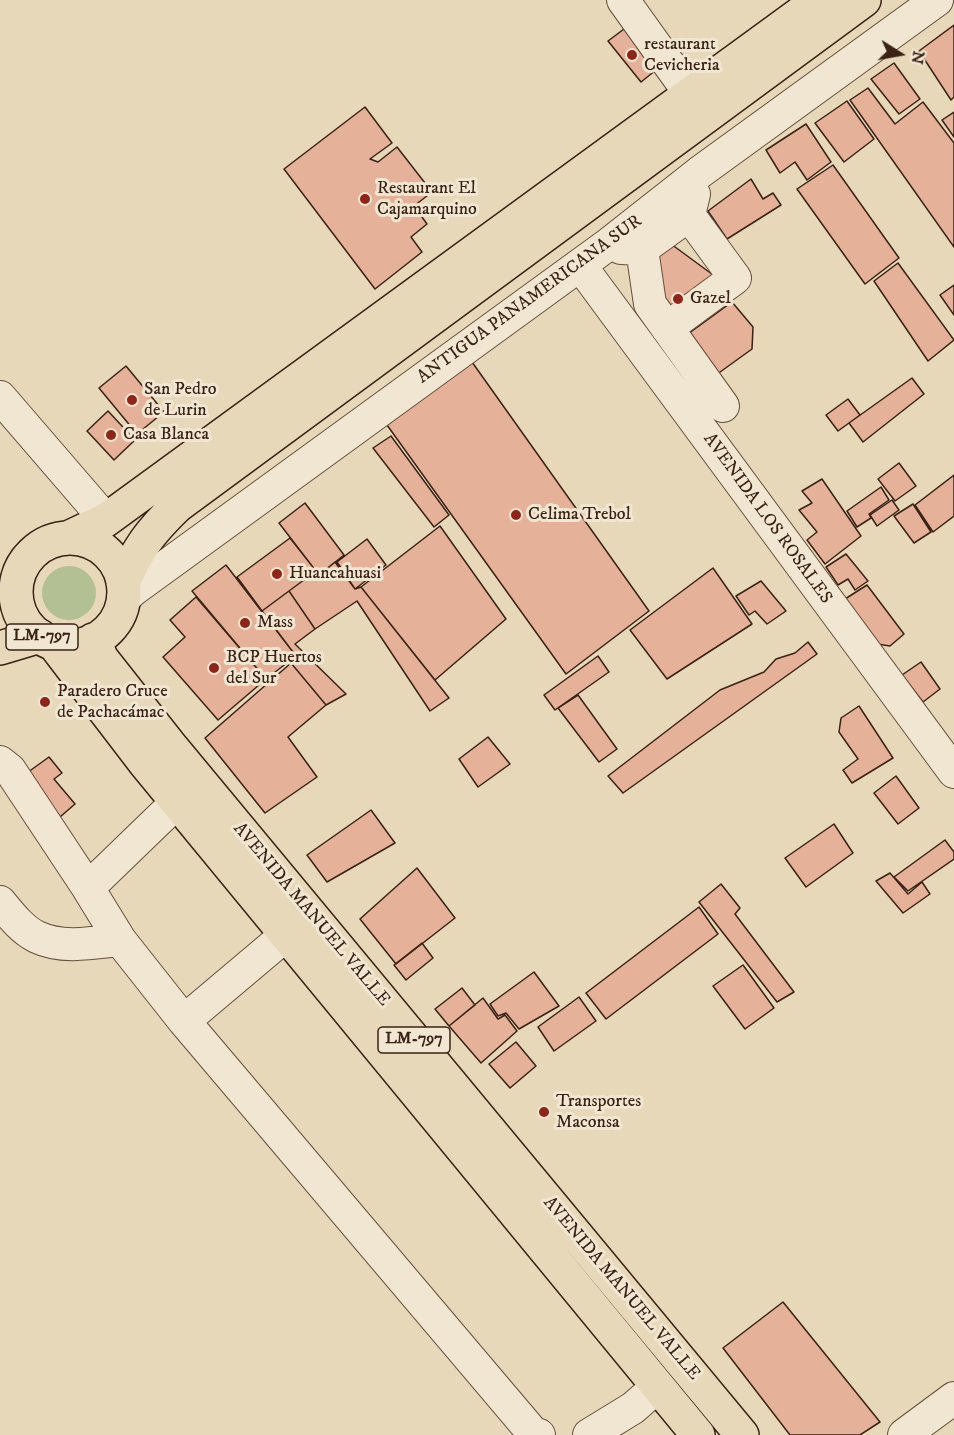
<!DOCTYPE html>
<meta charset="utf-8">
<style>
body{margin:0}
#map{position:relative;width:954px;height:1435px;overflow:hidden;background:#e8d8ba;font-family:"IM FELL DW Pica",serif}
canvas{display:block}
.north{position:absolute;left:870px;top:24px;width:60px;height:60px;-webkit-text-stroke:4px #f0e6d2;paint-order:stroke;rotate:101deg;font-size:16px;font-weight:700;line-height:24px;text-align:center;color:#3a2214}
.north::after{content:'';display:block;margin:auto;width:21px;height:27px;background:#3a2214;clip-path:polygon(50% 0,100% 100%,50% 72%,0 100%)}
</style>
<div id="map">
<canvas width="954" height="1435"></canvas>
<div class="north">N</div>
</div>
<script>
const g = document.querySelector('canvas').getContext('2d');
g.lineJoin = 'round';
function fillPath(path, color) {
  g.fillStyle = color;
  g.fill(path, 'evenodd');
}
function stroke(path, color, width, dash) {
  g.strokeStyle = color;
  g.lineWidth = width;
  g.lineCap = dash ? 'butt' : 'round';
  g.setLineDash(dash || []);
  g.stroke(path);
}
function label(font, color, halo, rows, align = 'center') {
  g.font = font + ' "IM FELL DW Pica",serif';
  g.lineWidth = 6;
  g.setLineDash([]);
  g.textBaseline = 'middle';
  g.strokeStyle = halo;
  g.fillStyle = color;
  for (const [text, x, y, turn = 0] of rows) {
    g.save();
    g.translate(x, y);
    g.rotate((+turn || 0) * Math.PI / 180);
    g.textAlign = isNaN(turn) ? turn : align;
    if (halo) g.strokeText(text, 0, 0);
    g.fillText(text, 0, 0);
    g.restore();
  }
}
fillPath(new Path2D(`
 M42 593a27 27 0 1 1 54 0a27 27 0 1 1-54 0Z`), '#b2c093');
const building = new Path2D(`
 M954,25V97L951,100L919,51Z
 M624,29L656,70L641,82L608,41Z
 M894,63L920,99L899,114L871,79Z
 M868,88L895,124L923,102L954,143V247L850,100Z
 M847,101L874,139L844,162L815,123Z
 M365,107L392,143L370,159L378,162L397,147L432,192L414,206L427,224L411,237L422,252L375,289L284,169Z
 M954,112V137L942,120Z
 M806,124L831,162L807,180L795,162L780,173L766,150Z
 M833,165L899,258L865,284L797,189Z
 M751,179L763,199L773,193L781,205L727,239L708,211Z
 M671,244L720,280L667,317L653,258Z
 M898,263L954,340L928,361L874,281Z
 M954,285V315L940,295Z
 M732,302L753,327L752,349L709,380L681,339Z
 M472,362L649,611L566,674L387,425Z
 M126,366L164,412L137,434L99,388Z
 M912,378L924,394L863,442L849,423Z
 M848,399L860,415L838,431L826,415Z
 M108,411L135,440L114,460L87,431Z
 M391,436L449,515L434,527L373,448Z
 M899,463L916,486L895,501L878,479Z
 M954,475V516L933,532L915,505Z
 M822,479L861,536L825,564L807,540L817,532L799,510L812,503L802,491Z
 M881,487L889,500L869,514L871,518L857,527L847,511Z
 M892,500L899,510L877,526L870,515Z
 M305,503L344,555L319,575L279,523Z
 M913,504L931,532L914,543L894,516Z
 M440,526L506,619L435,680L361,587Z
 M290,538L316,571L262,611L237,577Z
 M367,539L386,565L355,589L337,562Z
 M846,554L868,581L855,590L848,579L838,585L826,567Z
 M335,562L355,589L361,587L449,698L430,711L357,601L315,629L289,591L316,571L319,575Z
 M226,565L296,656L266,679L192,591Z
 M713,568L752,624L667,679L630,630Z
 M761,581L786,611L767,624L755,611L749,615L736,596Z
 M867,585L904,634L890,646L877,644L845,599Z
 M289,591L315,629L295,644L346,694L326,705L291,663L296,656L262,611Z
 M196,597L266,679L218,720L163,657L185,637L170,620Z
 M808,642L817,654L623,793L608,776L720,690L764,672L776,659L795,653Z
 M598,656L609,672L555,710L544,695Z
 M921,662L940,689L923,702L902,675Z
 M291,663L326,705L288,737L317,777L265,813L205,738Z
 M578,695L617,749L599,762L558,708Z
 M859,706L893,758L852,783L843,770L858,759L839,732L841,718Z
 M488,737L510,764L478,787L459,759Z
 M49,757L62,773L54,779L75,804L60,817L24,775Z
 M896,776L919,808L898,824L874,793Z
 M371,810L395,843L327,882L307,855Z
 M834,824L853,853L806,887L785,858Z
 M945,840L954,852V859L908,891L894,877Z
 M417,868L455,918L396,964L360,919Z
 M890,873L908,894L922,882L930,894L903,913L876,881Z
 M721,884L740,908L735,914L794,992L777,1002L699,902Z
 M699,907L718,934L606,1019L586,993Z
 M422,943L433,958L406,980L394,965Z
 M743,965L774,1008L745,1029L713,986Z
 M534,972L559,1006L519,1029L506,1013L498,1016L490,1004Z
 M462,988L475,1005L449,1026L435,1009Z
 M579,997L596,1021L554,1051L538,1027Z
 M483,998L498,1019L505,1015L517,1031L481,1063L449,1026Z
 M516,1042L536,1066L510,1088L489,1064Z
 M783,1302L880,1422L860,1435H790L723,1348Z`);
fillPath(building, '#e5b198');
stroke(building, '#3a2214', 1.5);
const minor = new Path2D(`
 M623,0L691,95
 M621,248L642,249L689,215L694,194
 M642,249L650,304L723,406
 M580,265L954,772
 M667,328L735,278L689,215
 M0,397L106,520
 M123,599L133,590L606,246L700,172L937,0
 M0,762L10,770L88,888L120,940
 M88,888L177,802
 M0,902C10,914 22,930 37,937C62,949 93,943 120,940L184,1021L533,1433L539,1435
 M184,1021L286,935
 M589,1435L633,1408L657,1387
 M904,1435L954,1398`);
const major = new Path2D(`
 M70,537L106,520L819,0
 M16 592a54 54 0 1 1 108 0a54 54 0 1 1-108 0Z
 M123,583C138,548 150,532 177,506L864,0
 M93,640L102,659L169,744L742,1435
 M54,644L145,763L698,1435
 M0,648L40,636`);
stroke(minor, '#66503e', 34);
stroke(major, '#3a2214', 36);
stroke(minor, '#f0e6d2', 32);
stroke(major, '#e8d8ba', 33);
for (const [x, y, r, color] of [
 [632,55,6,"#8f2418"],
 [365,199,6,"#8f2418"],
 [678,299,6,"#8f2418"],
 [132,400,6,"#8f2418"],
 [111,435,6,"#8f2418"],
 [516,515,6,"#8f2418"],
 [277,574,6,"#8f2418"],
 [245,623,6,"#8f2418"],
 [214,668,6,"#8f2418"],
 [45,702,6,"#8f2418"],
 [544,1112,6,"#8f2418"]
]) {
  const dot = new Path2D();
  dot.arc(x, y, r, 0, 2 * Math.PI);
  g.fillStyle = color;
  g.fill(dot);
  stroke(dot, '#f0e6d2', 2);
}
for (const [x, y, w] of [
 [42,637,72],
 [414,1040,72]
]) {
  const box = new Path2D();
  box.roundRect(x - w / 2, y - 13, w, 26, 4.5);
  g.fillStyle = '#f0e6d2';
  g.fill(box);
  stroke(box, '#3a2214', 1.5);
}
label('bold 16px', '#3a2214', null, [
 ["LM-797",42,637],
 ["LM-797",414,1040]
]);
label('18px', '#3a2214', '#f0e6d2', [
 ["restaurant",644,45],
 ["Cevicheria",644,66],
 ["Restaurant El",377,189],
 ["Cajamarquino",377,210],
 ["Gazel",690,299],
 ["San Pedro",144,390],
 ["de Lurin",144,411],
 ["Casa Blanca",123,435],
 ["Celima Trebol",528,515],
 ["Huancahuasi",289,574],
 ["Mass",257,623],
 ["BCP Huertos",226,658],
 ["del Sur",226,679],
 ["Paradero Cruce",57,692],
 ["de Pachacámac",57,713],
 ["Transportes",556,1102],
 ["Maconsa",556,1123]
], 'left');
label('18px', '#3a2214', '#f0e6d2', [
 ["ANTIGUA PANAMERICANA SUR",530,300,-36],
 ["AVENIDA LOS ROSALES",767,519,54],
 ["AVENIDA MANUEL VALLE",311,915,50],
 ["AVENIDA MANUEL VALLE",621,1289,50]
]);
</script>
